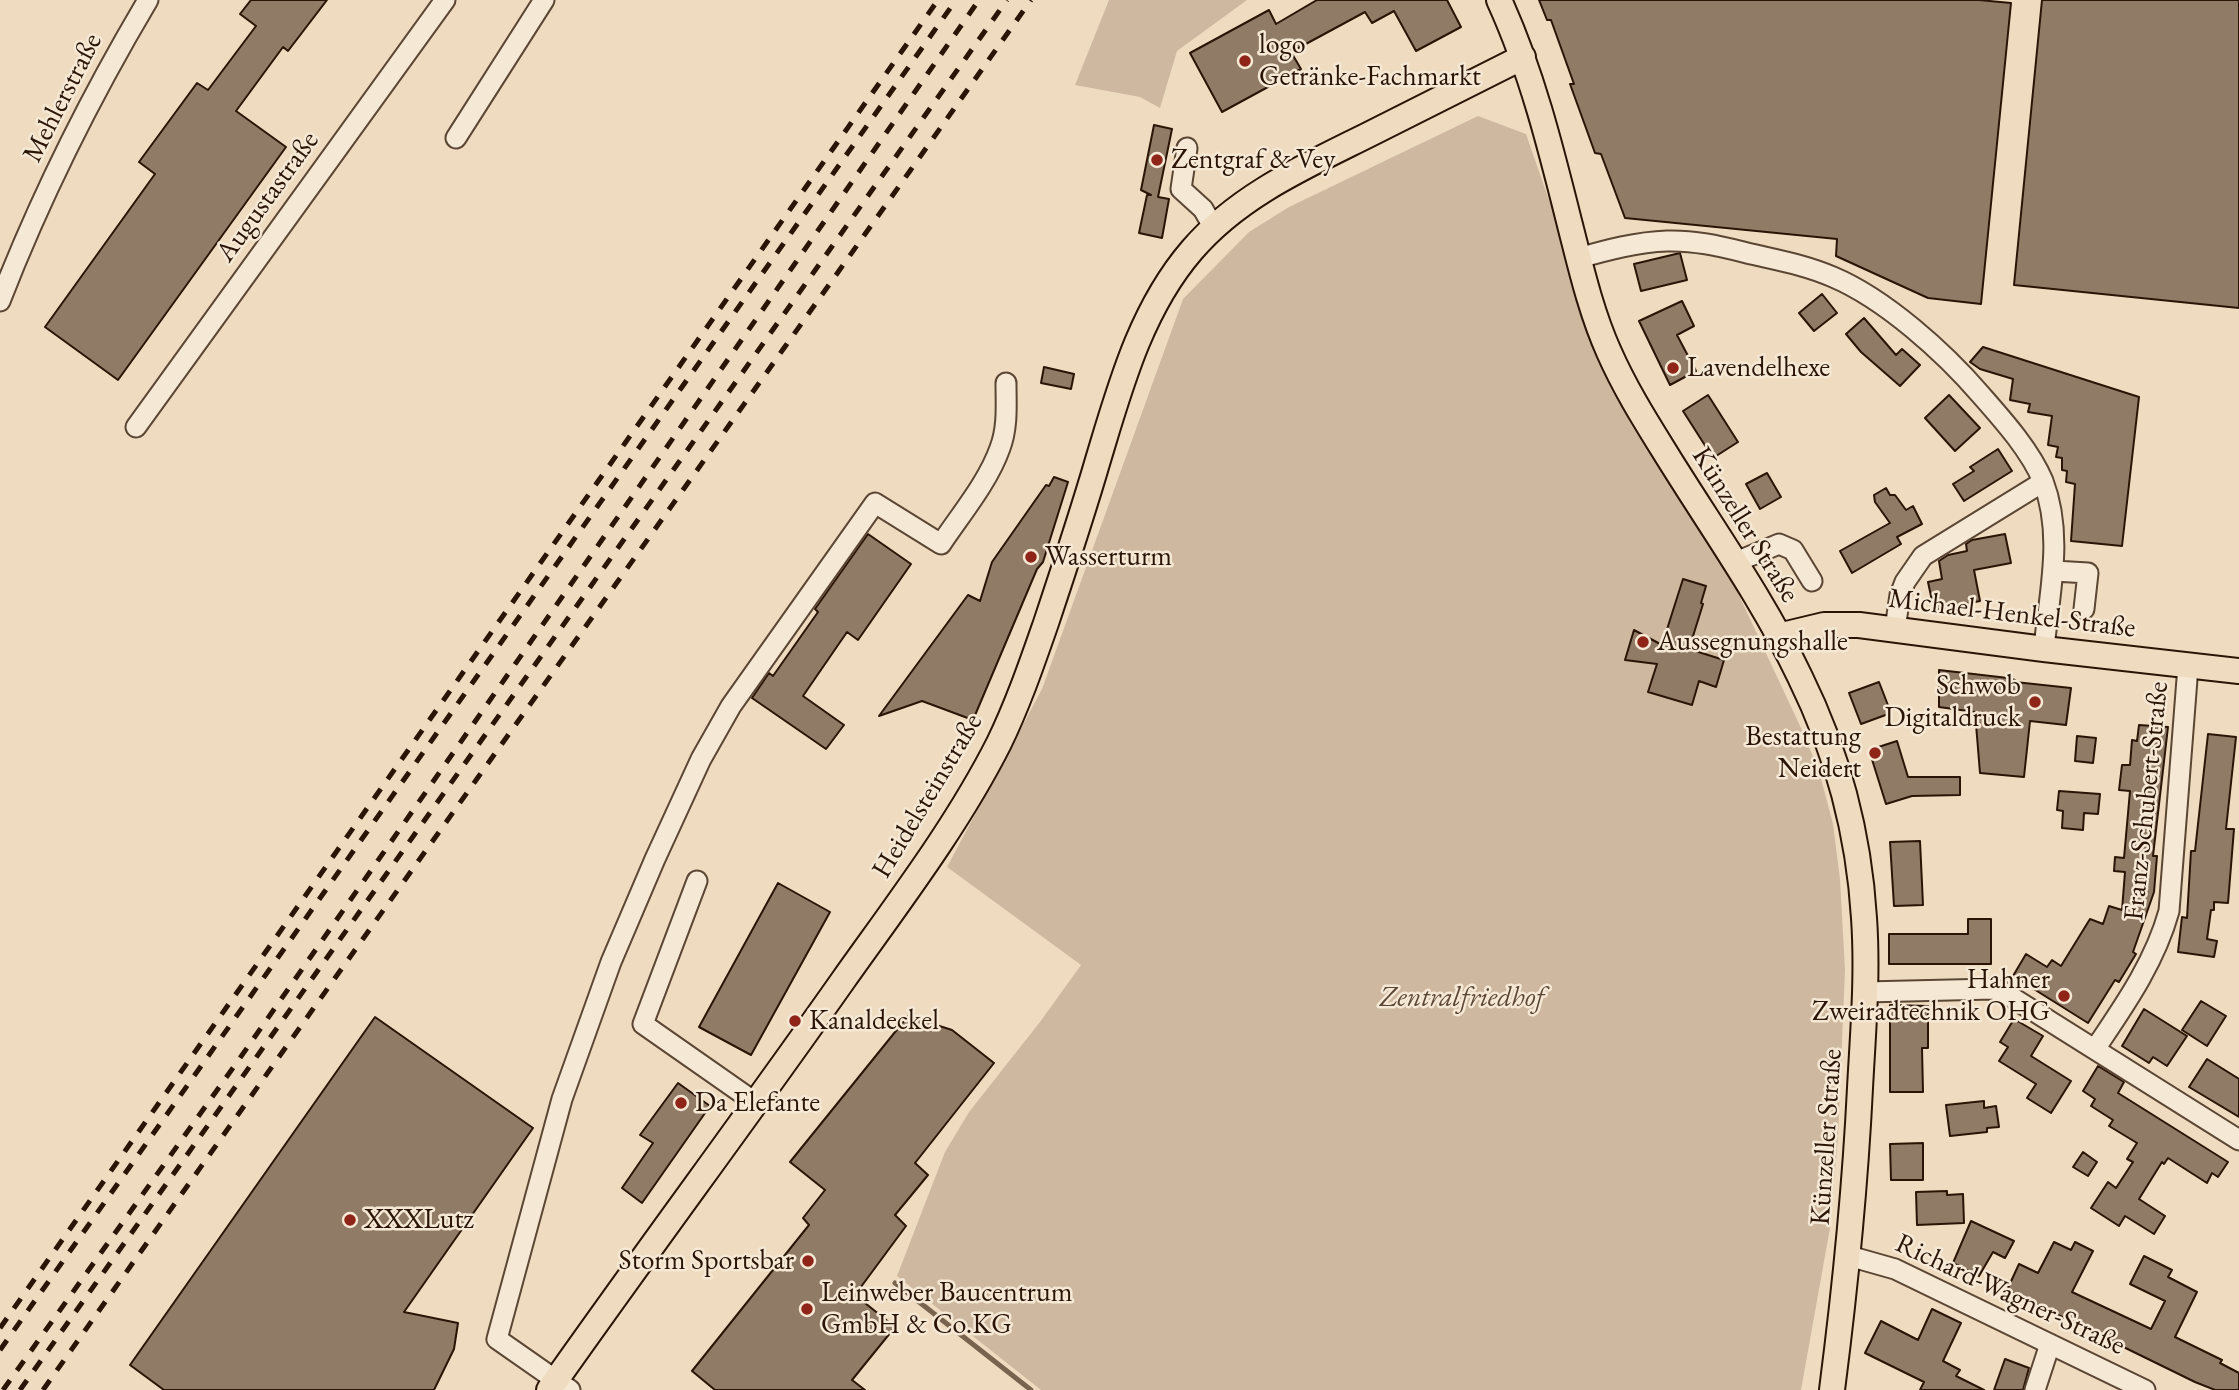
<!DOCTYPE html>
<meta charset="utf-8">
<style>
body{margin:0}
canvas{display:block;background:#efdbbf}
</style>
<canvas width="2239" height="1390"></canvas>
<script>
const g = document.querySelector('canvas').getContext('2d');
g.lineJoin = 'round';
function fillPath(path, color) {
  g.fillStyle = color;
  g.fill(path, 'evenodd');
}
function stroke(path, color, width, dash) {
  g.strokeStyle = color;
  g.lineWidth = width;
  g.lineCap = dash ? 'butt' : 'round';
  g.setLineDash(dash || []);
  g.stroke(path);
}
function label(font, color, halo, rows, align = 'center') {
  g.font = font + ' "EB Garamond",serif';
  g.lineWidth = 5;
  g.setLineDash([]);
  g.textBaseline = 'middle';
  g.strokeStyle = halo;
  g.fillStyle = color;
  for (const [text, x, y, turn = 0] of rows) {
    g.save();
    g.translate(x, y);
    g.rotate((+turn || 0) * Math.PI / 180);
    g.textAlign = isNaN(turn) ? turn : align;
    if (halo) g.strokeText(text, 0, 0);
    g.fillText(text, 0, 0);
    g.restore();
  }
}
fillPath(new Path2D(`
 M1109,0H1247L1177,51L1160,108L1140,97L1075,85Z
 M1478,116L1526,134L1559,229L1588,333L1603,371L1632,426L1709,541L1736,589L1801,728L1819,771L1833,824L1840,879L1845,970L1838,1137L1830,1228L1801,1390H1041L897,1276L945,1152L969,1112L1040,1022L1081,965L947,867L1042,689L1183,299L1249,232L1289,207Z`), '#ceb9a0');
stroke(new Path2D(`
 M895,1283L1031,1390`), '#78634f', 5);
const building = new Path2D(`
 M251,0H327L288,51L283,47L236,111L286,147L118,380L45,327L155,174L139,162L197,83L208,90L256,26L240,14Z
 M1317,0H1447L1461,27L1416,51L1394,11L1372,23L1365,12L1291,52L1301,69L1222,112L1190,53L1269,10L1276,24Z
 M1539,0H1979L2011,3L1981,304L1928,298L1836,256L1837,239L1625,218L1601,154L1595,153L1570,84H1574L1551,20H1547Z
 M2042,0H2239V308L2014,285Z
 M1154,125L1172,129L1158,197L1169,199L1162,238L1139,233L1147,195H1151L1141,190Z
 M1680,253L1687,280L1641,291L1634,264Z
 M1822,294L1837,313L1814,331L1799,313Z
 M1682,301L1694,326L1677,335L1696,371L1670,385L1639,321Z
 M1864,318L1896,355L1902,349L1920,365L1900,386L1861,352L1846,334Z
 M1983,347L2139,397L2122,546L2071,541L2075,484L2066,482L2067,471L2062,470V458L2056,457L2058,447L2048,445L2052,416L2028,412L2030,404L2010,400L2013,379L1980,369L1970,362Z
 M1044,367L1074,374L1071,389L1041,383Z
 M1708,395L1738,442L1713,458L1683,411Z
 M1949,395L1980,428L1955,451L1925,418Z
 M1998,449L2012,471L1964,501L1953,484L1974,471L1970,467Z
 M1767,473L1781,497L1760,509L1746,484Z
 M1054,477L1068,482L1043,562L1037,569L973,720L922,701L879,716L968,595L980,601L992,562L1046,485L1049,486Z
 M1886,488L1890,495H1895L1906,510L1913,506L1922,524L1897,537L1901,544L1852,573L1840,551L1890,523L1875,502L1874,495Z
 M868,534L911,564L858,640L847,632L803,696L844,725L826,749L752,698L769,673L773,676L818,612L815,609Z
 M2005,534L2011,563L1974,570L1980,601L1934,610L1928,582L1942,579L1939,561L1948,555L1967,551L1966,544L1972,540Z
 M1683,579L1706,586L1701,603L1703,604L1689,649L1724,660L1716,687L1699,681L1692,705L1648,692L1657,664L1625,660L1634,630L1662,645Z
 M1939,670L2008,678L2015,680V682L2071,688L2066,725L2030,721L2024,777L1980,773L1975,712L1939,707Z
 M1879,682L1891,713L1861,724L1849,693Z
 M2139,725L2168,727L2153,856H2157L2154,892L2133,952L2136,954L2119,982L2115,980L2088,1023L2013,976L2026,954L2047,967L2052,960L2061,966L2090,919L2103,924L2109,906L2122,910L2125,872L2114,871L2115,857L2124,858L2130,791L2119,790L2122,765H2130L2132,740L2137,741Z
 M2208,734L2236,737L2226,829H2234L2228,903L2214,902V910H2211L2207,939L2217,941L2214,957L2178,952L2182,917L2187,918L2191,851H2195Z
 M2077,736L2096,738L2093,763L2075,761Z
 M1897,741L1908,777H1960V795L1912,796L1886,804L1869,750Z
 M2059,791L2100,794L2098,814L2084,813L2083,830L2062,828L2063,811L2057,810Z
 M1920,841L1923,905L1894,906L1890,842Z
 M778,883L830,912L751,1055L699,1027Z
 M1968,919H1991V964H1889V934H1968Z
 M2201,1001L2226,1016L2207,1046L2182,1030Z
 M1890,1005L1928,1006V1048H1922L1923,1092H1890Z
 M2144,1009L2187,1036L2167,1066L2153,1057L2149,1063L2122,1046Z
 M908,1016L952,1030L994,1063L915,1163L928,1175L895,1215L906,1226L855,1295L895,1327L852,1380L865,1390H715L692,1371L809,1225L803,1218L825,1190L790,1162Z
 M375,1017L533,1128L404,1312L458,1323L454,1349L434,1390H164L130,1365Z
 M2014,1019L2043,1036L2031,1056L2071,1081L2051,1113L2027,1098L2036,1084L1999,1061L2008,1047L2000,1042Z
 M2207,1059L2239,1079V1117L2189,1087Z
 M2098,1066L2124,1082L2118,1093L2228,1162L2218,1177L2212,1173L2207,1183L2168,1158L2164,1164L2162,1162L2139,1199L2165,1216L2154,1234L2125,1216L2119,1226L2091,1208L2108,1182L2116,1188L2133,1162L2127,1159L2137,1143L2109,1126L2113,1120L2091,1106L2095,1099L2083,1091Z
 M678,1083L710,1106L642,1203L622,1188L653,1143L640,1135Z
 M1984,1101V1108L1996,1106L1999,1127L1987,1128V1132L1950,1136L1946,1105Z
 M1923,1143V1180H1891L1890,1144Z
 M2083,1152L2097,1162L2088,1176L2073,1167Z
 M1947,1191V1195L1963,1194L1964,1223L1917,1225L1916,1192Z
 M1971,1221L2014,1241L2005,1258L1993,1252L1979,1276L1953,1263Z
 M2054,1242L2071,1250L2075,1242L2093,1251L2072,1292L2151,1329L2165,1301L2130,1284L2144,1256L2172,1270L2168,1277L2197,1292L2175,1337L2222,1360L2220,1363L2239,1373V1390H2215L2195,1382L2007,1290L2019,1264L2038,1273Z
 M1932,1309L1961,1323L1943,1361L1960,1370L1956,1376L1984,1390H1920L1924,1382L1865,1353L1881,1321L1918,1340Z
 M2005,1359L2029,1368L2023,1390H1994Z`);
fillPath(building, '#907b66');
stroke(building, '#2a1406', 2);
const minor = new Path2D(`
 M456,138L544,0
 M1187,148L1181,189L1203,209L1214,228
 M1579,258C1607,250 1637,242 1667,241C1698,240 1726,248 1756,255C1782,261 1808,266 1833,277C1885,299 1944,352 1981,395C2003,420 2030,450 2043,481C2064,536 2049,593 2044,649
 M0,301C41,196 91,96 148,0
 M136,427L445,0
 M1736,562L1779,544L1793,550L1812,581
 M2054,571L2088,573L2084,609
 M1895,629L1900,595L1905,582L1923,556L2043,482
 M697,881L643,1024L756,1103
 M1865,992L1993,989L2005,993L2239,1140
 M2095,1049C2124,1006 2155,962 2169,911L2188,666
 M1849,1256L1895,1269L2145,1390
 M570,1390L497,1339L562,1099L611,962L655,859L701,759L731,706L875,503L941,544C961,514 988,482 1000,448C1008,427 1006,404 1006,383
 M2035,1390L2050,1344`);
const major = new Path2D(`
 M1499,0C1532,72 1551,149 1570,225C1581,268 1591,312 1609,352C1624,386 1643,417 1663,449C1709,524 1762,597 1800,677C1837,752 1859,835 1864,918C1868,975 1863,1032 1860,1088C1855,1190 1845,1289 1832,1390
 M1778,636L1824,625H1859L2044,649L2239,671
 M549,1390C646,1252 747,1117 844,979C898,903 957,826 999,743C1018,704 1032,663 1046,623C1064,569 1082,515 1098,460C1120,387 1141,309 1192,250C1239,195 1306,166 1370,134C1421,108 1472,83 1523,57`);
stroke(minor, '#5b4634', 23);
stroke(major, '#2a1406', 28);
stroke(minor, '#f5e8d5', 19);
stroke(major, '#efdbbf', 24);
stroke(new Path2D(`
 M0,1328L938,0
 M0,1350L956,0
 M3,1390L240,1058L979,0
 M20,1390L1007,0
 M43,1390C371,925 703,464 1031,0`), '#2a1406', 5, [12, 12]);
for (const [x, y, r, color] of [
 [1245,61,7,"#8f2418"],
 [1157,160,7,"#8f2418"],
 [1673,368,7,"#8f2418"],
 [1031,557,7,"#8f2418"],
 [1643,642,7,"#8f2418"],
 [2035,702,7,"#8f2418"],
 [1875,753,7,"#8f2418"],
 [2064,996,7,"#8f2418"],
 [795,1021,7,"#8f2418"],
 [681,1103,7,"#8f2418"],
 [350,1220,7,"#8f2418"],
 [808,1261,7,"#8f2418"],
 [807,1309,7,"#8f2418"]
]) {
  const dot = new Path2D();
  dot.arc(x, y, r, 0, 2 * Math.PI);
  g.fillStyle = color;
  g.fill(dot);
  stroke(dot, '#f5e8d5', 2.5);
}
label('28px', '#2a1406', '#f5e8d5', [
 ["logo",1259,45],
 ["Getränke-Fachmarkt",1259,77],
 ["Zentgraf & Vey",1171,160],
 ["Lavendelhexe",1687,368],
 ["Wasserturm",1045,557],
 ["Aussegnungshalle",1657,642],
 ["Schwob",2021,686,"right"],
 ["Digitaldruck",2021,718,"right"],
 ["Bestattung",1861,737,"right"],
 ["Neidert",1861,769,"right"],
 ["Hahner",2050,980,"right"],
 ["Zweiradtechnik OHG",2050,1012,"right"],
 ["Kanaldeckel",809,1021],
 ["Da Elefante",695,1103],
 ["XXXLutz",364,1220],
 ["Storm Sportsbar",794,1261,"right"],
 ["Leinweber Baucentrum",821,1293],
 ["GmbH & Co.KG",821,1325]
], 'left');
label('28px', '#2a1406', '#f5e8d5', [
 ["Mehlerstraße",63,98,-63],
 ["Augustastraße",268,197,-54],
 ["Künzeller Straße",1745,525,58],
 ["Michael-Henkel-Straße",2012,614,7],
 ["Heidelsteinstraße",928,796,-59],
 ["Franz-Schubert-Straße",2147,801,-84],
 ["Künzeller Straße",1827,1137,-86],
 ["Richard-Wagner-Straße",2010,1295,25]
]);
label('italic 28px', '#5b4634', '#f5e8d5', [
 ["Zentralfriedhof",1462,998]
]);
</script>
